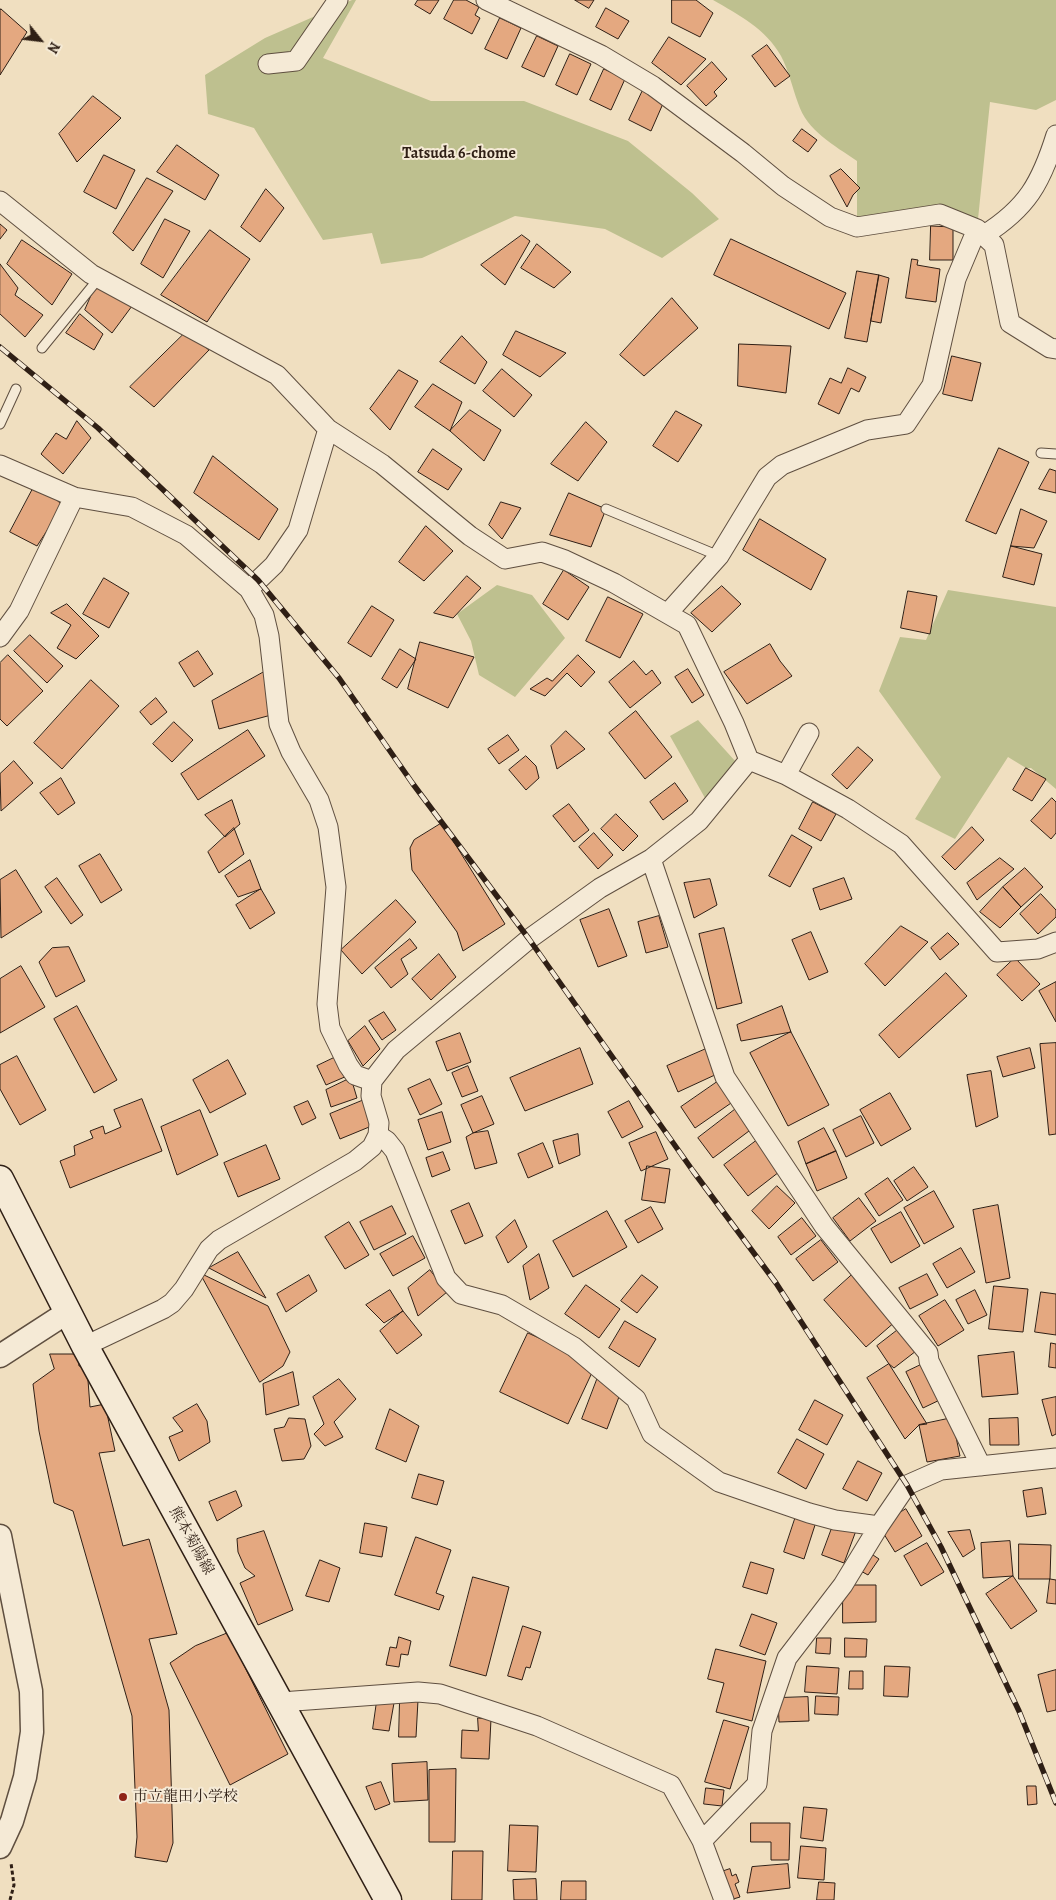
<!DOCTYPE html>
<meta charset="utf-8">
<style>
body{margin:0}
#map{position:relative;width:1056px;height:1900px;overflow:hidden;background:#f0dfc0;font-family:Alegreya,serif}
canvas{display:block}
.north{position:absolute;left:15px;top:15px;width:50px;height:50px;-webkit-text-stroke:4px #f5ead6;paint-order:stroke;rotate:119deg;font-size:14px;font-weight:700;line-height:20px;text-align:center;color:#2f1f15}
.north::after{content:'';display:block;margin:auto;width:18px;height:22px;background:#2f1f15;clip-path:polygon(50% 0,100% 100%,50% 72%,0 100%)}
</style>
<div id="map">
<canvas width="1056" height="1900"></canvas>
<div class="north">N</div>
</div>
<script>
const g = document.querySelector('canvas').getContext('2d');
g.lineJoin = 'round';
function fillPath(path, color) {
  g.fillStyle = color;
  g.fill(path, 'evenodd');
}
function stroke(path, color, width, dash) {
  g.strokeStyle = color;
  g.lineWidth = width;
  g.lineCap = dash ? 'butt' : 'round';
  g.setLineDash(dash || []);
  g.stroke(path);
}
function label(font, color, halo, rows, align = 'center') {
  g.font = font + ' Alegreya,"Noto Serif JP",serif';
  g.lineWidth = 4;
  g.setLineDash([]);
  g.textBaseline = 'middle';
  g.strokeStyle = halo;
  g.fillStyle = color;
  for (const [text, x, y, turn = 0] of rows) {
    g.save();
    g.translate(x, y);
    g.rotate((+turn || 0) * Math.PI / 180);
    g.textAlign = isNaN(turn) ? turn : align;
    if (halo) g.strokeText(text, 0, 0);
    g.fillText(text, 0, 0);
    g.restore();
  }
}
fillPath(new Path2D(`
 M352,0H356L323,58L431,101H524L628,141L692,193L719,219L662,258L605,229L515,216L422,258L381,264L372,233L323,240L254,128L208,114L205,75L265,38Z
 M713,0H1056V100L1036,110L990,102L977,229L940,214L857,227V161C834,145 807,131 798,103C792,87 789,71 781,56C766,29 739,15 713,0Z
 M497,585L532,595L565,638L515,697L479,675L471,641L457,614Z
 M948,590L1056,607V789L1031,768H1026L1008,757L955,839L915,819L941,777L879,691L900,637L926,640Z
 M698,720L736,762L705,798L670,736Z`), '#bec08f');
const building = new Path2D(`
 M418,0H439L430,14L415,5Z
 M454,0H466L479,7L475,15L480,18L472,34L444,19Z
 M575,0H594L589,8Z
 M672,0H696L713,13L700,37L672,23Z
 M606,8L629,21L618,39L596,27Z
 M1,9L27,32L0,75V11Z
 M500,18L521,28L507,59L485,49Z
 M537,36L558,46L544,77L522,67Z
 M669,37L706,59L681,85L652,63Z
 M767,45L790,76L775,87L752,56Z
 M570,54L591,64L577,95L556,85Z
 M712,62L727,79L714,92L717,96L706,106L687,86Z
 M604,69L625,79L611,110L590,100Z
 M643,90L665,99L651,131L629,120Z
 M93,96L121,118L77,162L59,134Z
 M802,129L817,140L808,152L793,141Z
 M177,145L219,175L205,200L157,172Z
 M104,155L135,170L116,209L84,192Z
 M841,169L860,188L853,195L847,207L830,176Z
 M147,178L173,191L133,251L113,233Z
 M266,189L284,208L260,242L241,227Z
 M165,219L190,231L163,278L141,264Z
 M0,224L7,230L0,239Z
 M931,226L953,227V260H930Z
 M210,230L250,259L207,322L161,295Z
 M522,235L530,241L505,285L481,265Z
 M731,239L846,293L829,329L714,275Z
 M22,240L72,274L52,305L7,264Z
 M537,244L571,272L554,288L521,268Z
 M912,259L918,260L917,265L940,269L936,302L906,298Z
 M0,264L18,288L15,295L43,315L25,337L0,314Z
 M857,271L879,275L867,342L845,338Z
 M879,275L889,278L881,323L871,321Z
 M99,278L132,306L112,333L85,310Z
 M672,298L698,328L644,376L620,355Z
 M80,314L103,334L94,350L66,333Z
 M516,331L566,353L540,377L503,355Z
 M186,332L209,350L154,407L130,387Z
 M462,336L487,362L475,384L440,362Z
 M739,344L791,346L786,393L738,386Z
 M952,356L981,363L972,401L943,394Z
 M848,368L866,377L859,392L851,388L839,414L818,404L830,378L841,383Z
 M502,369L532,395L514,417L483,391Z
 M399,370L418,381L390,430L370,409Z
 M433,384L462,402L450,431L415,407Z
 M470,410L501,430L484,461L450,431Z
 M676,411L702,425L678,462L653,446Z
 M77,421L91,438L63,474L41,454L56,433L66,439Z
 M586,422L607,442L578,481L551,464Z
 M999,448L1029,462L996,534L966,521Z
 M433,449L462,469L448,490L418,472Z
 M213,456L278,509L259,540L194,493Z
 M1050,469L1056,471V493L1039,489Z
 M37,481L63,506L37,546L10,532Z
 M569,493L606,509L591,547L550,535Z
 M501,502L521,508L502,539L489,525Z
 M1021,509L1047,521L1034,548L1011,546Z
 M760,519L826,559L811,590L743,550Z
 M426,526L453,551L424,581L399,562Z
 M1011,546L1042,554L1034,585L1003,577Z
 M564,570L589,587L568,620L543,604Z
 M467,576L481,588L453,618L434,613Z
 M104,578L129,593L109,628L83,614Z
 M722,586L741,604L712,632L691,613Z
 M908,591L937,596L930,634L901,628Z
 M608,597L643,614L620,658L586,641Z
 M67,604L99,636L76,659L57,648L71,625L51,613Z
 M372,606L394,620L371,657L348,643Z
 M30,635L63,666L47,683L14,651Z
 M420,642L474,657L448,708L408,689Z
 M770,644L780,661L792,676L747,704L724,672Z
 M400,649L416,659L397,688L382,679Z
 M198,651L213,674L194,687L179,663Z
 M8,655L43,691L7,726L0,719V663Z
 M578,655L595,672L581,687L567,673L545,696L530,689L547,678L552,681Z
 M634,661L646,675L652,670L661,683L630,708L609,682Z
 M688,669L704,695L692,703L675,677Z
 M264,672L275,714L219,729L212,701Z
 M91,680L119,706L62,769L34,743Z
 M156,698L167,712L151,725L140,712Z
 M636,711L672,757L645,779L609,733Z
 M174,722L193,740L172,762L153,744Z
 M248,730L265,756L198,800L181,774Z
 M566,731L585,749L557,769L551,746Z
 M508,735L519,750L499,764L488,749Z
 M858,747L873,760L847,789L832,775Z
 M526,756L536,766L539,778L526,790L509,770Z
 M14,761L33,783L1,811L0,774Z
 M1026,768L1046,779L1032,801L1013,790Z
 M61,778L75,803L58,815L40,793Z
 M675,783L688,801L663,820L650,802Z
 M1052,798L1056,802V833L1051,839L1031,821Z
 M232,800L240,824L225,837L205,815Z
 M813,802L836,814L821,841L799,829Z
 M569,804L589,830L574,842L553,816Z
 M616,814L638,836L623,851L601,829Z
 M442,823L505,924L463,951L457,932L412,870L410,848L414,840Z
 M972,827L984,840L955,870L942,857Z
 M234,828L244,854L219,873L208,852Z
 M594,833L613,855L598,869L579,847Z
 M792,835L812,847L790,887L769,876Z
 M100,854L122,890L101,903L79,866Z
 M1000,858L1014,869L977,900L967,883Z
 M250,860L261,889L238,897L225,876Z
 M1025,868L1043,887L1021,907L1003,887Z
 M16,870L42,912L1,938L0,880Z
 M57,878L83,915L71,924L45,887Z
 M844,878L852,899L820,910L813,889Z
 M710,879L717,905L694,918L684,883Z
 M1003,887L1021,907L1000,928L980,912Z
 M261,889L275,913L250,929L236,905Z
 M1041,894L1056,910V917L1038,934L1020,914Z
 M396,900L416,922L362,974L341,950Z
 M609,909L627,956L598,967L580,920Z
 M659,916L668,947L646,953L638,922Z
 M901,926L928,942L885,986L865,964Z
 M724,928L742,1003L717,1009L699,934Z
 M811,932L828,972L809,980L792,940Z
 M948,933L959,944L940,960L931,948Z
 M410,939L417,948L401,959L408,974L391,988L375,968Z
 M69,947L85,981L56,997L39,962L52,948Z
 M439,954L456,977L431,1000L412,979Z
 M1015,958L1040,984L1022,1001L997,975Z
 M21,966L45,1007L0,1033V979Z
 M946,973L967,996L899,1058L879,1035Z
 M1056,982V1022L1039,991Z
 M77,1006L117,1080L94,1093L54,1019Z
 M782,1006L791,1032L741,1041L737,1025Z
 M384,1012L396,1030L382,1040L369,1021Z
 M365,1026L380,1049L363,1066L348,1041Z
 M791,1032L829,1105L788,1126L750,1053Z
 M460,1033L471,1062L447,1071L436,1042Z
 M1056,1043V1134L1049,1135L1040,1044Z
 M580,1048L593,1084L525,1111L510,1078Z
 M1030,1048L1035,1068L1003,1077L997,1057Z
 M706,1049L717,1074L678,1092L667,1066Z
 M17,1056L46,1110L20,1125L0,1089V1065Z
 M338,1056L347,1076L326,1085L317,1066Z
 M228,1060L246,1094L210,1113L193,1080Z
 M468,1066L478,1091L462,1097L452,1073Z
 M991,1071L998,1117L976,1127L967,1075Z
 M351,1078L357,1098L331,1107L326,1090Z
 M430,1079L442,1104L420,1115L408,1089Z
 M720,1080L734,1101L695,1128L681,1107Z
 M890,1093L911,1129L881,1146L860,1110Z
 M482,1096L494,1124L473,1133L461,1105Z
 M142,1099L162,1151L70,1188L60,1161L75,1155L74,1146L93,1138L90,1131L103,1126L105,1134L121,1127L114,1110Z
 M364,1100L374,1125L340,1139L330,1114Z
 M308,1101L316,1118L302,1125L294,1107Z
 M629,1101L643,1127L622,1138L608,1112Z
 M737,1108L753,1128L713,1158L698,1138Z
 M200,1110L218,1155L177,1175L161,1127Z
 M442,1112L451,1142L428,1150L418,1120Z
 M861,1116L874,1143L846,1157L833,1130Z
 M824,1128L836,1151L806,1164L798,1142Z
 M488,1131L497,1163L475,1169L466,1137L473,1133Z
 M656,1132L668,1159L641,1171L629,1143Z
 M578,1134L580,1155L559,1164L553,1141Z
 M756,1141L779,1172L748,1196L724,1165Z
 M543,1143L553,1167L528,1178L518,1154Z
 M266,1145L280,1179L238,1197L224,1163Z
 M836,1151L847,1178L817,1191L806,1164Z
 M443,1152L450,1170L432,1177L426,1158Z
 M647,1166L670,1169L665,1203L642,1200Z
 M914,1167L928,1187L907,1201L894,1181Z
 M888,1178L903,1200L879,1216L865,1194Z
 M777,1186L795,1203L769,1229L752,1211Z
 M934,1191L954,1227L924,1244L904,1208Z
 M859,1198L876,1221L850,1241L833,1218Z
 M469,1203L483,1236L465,1244L451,1211Z
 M998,1205L1010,1278L986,1283L973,1210Z
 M392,1206L406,1234L374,1250L360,1222Z
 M651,1207L663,1229L638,1243L625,1221Z
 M607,1211L627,1247L573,1277L553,1241Z
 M901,1212L920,1246L891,1263L871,1229Z
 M802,1218L816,1236L791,1255L778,1237Z
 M515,1220L527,1247L508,1263L496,1237Z
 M349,1222L369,1255L345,1269L325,1237Z
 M413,1236L425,1258L393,1276L380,1254Z
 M821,1240L838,1262L813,1281L796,1259Z
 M961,1248L975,1272L947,1288L933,1264Z
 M238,1252L266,1298L209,1268Z
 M539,1254L549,1288L530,1300L523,1266Z
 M430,1270L447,1292L418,1316L408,1288Z
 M200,1273L268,1306L290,1352L283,1366L260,1382Z
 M854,1273L896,1321L866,1347L824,1300Z
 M927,1274L938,1295L910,1309L899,1288Z
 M309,1275L317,1291L286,1312L277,1294Z
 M642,1275L658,1287L637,1313L621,1301Z
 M586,1285L620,1309L599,1338L565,1314Z
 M994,1286L1028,1289L1023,1332L989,1329Z
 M390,1290L403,1311L384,1323L366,1305Z
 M975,1290L987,1315L968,1324L956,1300Z
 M1041,1292L1056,1294V1335L1035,1332Z
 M945,1300L964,1330L938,1346L919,1316Z
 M403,1311L422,1335L397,1354L380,1331Z
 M625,1321L656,1339L639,1367L609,1348Z
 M899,1329L916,1351L894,1368L889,1364L877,1346Z
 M528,1333L596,1364L568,1424L500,1392Z
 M1051,1343L1056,1344V1368L1049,1367Z
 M1014,1352L1018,1394L982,1397L978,1356Z
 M50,1354H78L79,1366L87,1367L90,1407L105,1404L115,1451L99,1453L123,1546L149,1539L177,1634L149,1639L169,1710L173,1843L167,1862L135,1857L137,1837L132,1716L73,1511L54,1503L39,1431L33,1384L54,1369Z
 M929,1361L946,1397L923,1408L906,1372Z
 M889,1364L927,1424L919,1425L905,1439L867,1378Z
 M293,1372L299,1405L266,1415L263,1384Z
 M598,1377L623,1386L607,1429L582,1419Z
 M339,1379L356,1399L334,1422L343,1437L325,1446L314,1434L324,1424L313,1397Z
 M1056,1397V1434L1052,1436L1042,1400Z
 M815,1400L843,1415L827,1445L799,1430Z
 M197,1404L207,1421L210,1442L179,1461L169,1437L183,1431L173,1418Z
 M390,1409L419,1426L406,1462L376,1449Z
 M289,1418L305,1419L311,1446L304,1459L282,1461L274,1429L284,1427Z
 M952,1418L960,1456L927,1462L919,1425Z
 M1018,1418L1019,1445H990L989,1419Z
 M797,1439L824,1454L806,1489L778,1473Z
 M858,1461L882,1473L867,1501L843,1489Z
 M419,1474L444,1481L437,1505L412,1498Z
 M1042,1488L1046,1514L1027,1517L1023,1491Z
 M236,1491L242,1506L217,1521L209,1502Z
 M906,1509L922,1536L895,1552L879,1526Z
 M796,1516L816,1522L804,1559L784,1552Z
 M835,1520L857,1528L844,1563L822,1555Z
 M365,1523L387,1527L382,1557L360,1553Z
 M970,1530L975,1549L963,1557L948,1532Z
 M264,1531L293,1610L258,1625L240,1583L255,1576L245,1568L238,1552L237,1539Z
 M416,1537L451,1550L436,1593L444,1596L439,1610L395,1595Z
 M1010,1541L1013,1576L983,1578L981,1543Z
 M927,1543L944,1572L921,1586L904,1556Z
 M1019,1544L1051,1545L1050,1579H1019Z
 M870,1553L879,1559L868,1575L859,1570Z
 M320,1560L340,1568L329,1602L306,1596Z
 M751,1562L774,1569L767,1594L743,1587Z
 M1013,1576L1037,1611L1011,1629L986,1594Z
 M473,1577L509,1587L486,1676L450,1666Z
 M1050,1579L1056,1580V1604L1047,1603Z
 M843,1585H876V1622L843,1623Z
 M752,1614L777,1623L765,1655L740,1646Z
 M523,1626L541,1632L530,1668L526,1667L522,1680L508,1676Z
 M228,1633L288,1754L230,1785L170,1663L195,1646Z
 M399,1637L411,1641L408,1655L401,1654L399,1667L386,1665L390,1647L396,1648Z
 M817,1638H831L830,1654L816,1653Z
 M845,1638L867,1639L866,1657H845Z
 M716,1649L766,1661L752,1721L716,1712L724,1683L708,1679Z
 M807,1666L839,1668L837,1694L805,1692Z
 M885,1666L910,1667L908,1697L884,1696Z
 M1056,1670V1710L1047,1712L1038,1675Z
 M850,1671H863V1689H849Z
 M816,1696L839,1697L838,1715L815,1714Z
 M808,1697L809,1721L779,1722L778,1698Z
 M400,1699L418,1700L416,1737H399Z
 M377,1701L394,1703L389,1731L373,1729Z
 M478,1718L491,1719L489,1759L461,1758L462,1730L478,1731Z
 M724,1720L749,1727L730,1789L705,1782Z
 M427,1762L428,1800L394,1802L392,1764Z
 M456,1769L455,1842H429V1770Z
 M381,1782L390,1804L375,1810L366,1787Z
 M1027,1786H1036L1037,1804L1028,1805Z
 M706,1788L724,1790L722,1806L704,1804Z
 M804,1807L827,1809L823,1841L801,1838Z
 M751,1823H790L789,1860H771V1842H751Z
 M510,1825L538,1826L536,1872L508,1871Z
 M801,1846L826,1848L824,1880L798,1878Z
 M453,1851H483L482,1900H452Z
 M788,1864L790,1888L747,1893L752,1867Z
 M730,1869L732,1876L736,1874L739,1882L735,1884L740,1897L730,1900L721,1872Z
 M536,1879L537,1900H514L513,1880Z
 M562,1881H586V1900H561Z
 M819,1882L835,1883L834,1900H817Z`);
fillPath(building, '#e4a880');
stroke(building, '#2f1f15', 1);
const service = new Path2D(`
 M42,348L99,278
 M0,424L16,389
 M1041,453L1056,454
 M606,509L719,556`);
const minor = new Path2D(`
 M486,0L601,55L653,86L743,153L783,186L830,217L857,227L940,214L977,229L994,245L1010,323L1050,348L1056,349
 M268,64L296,61L338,0
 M0,201L91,274L277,375L328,429L382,464L470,536L505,559L542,552L565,560L614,583L687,625L734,723L749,760L786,775L848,809L901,844L997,952L1038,949L1056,942
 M984,235C1027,208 1041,183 1056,135
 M0,465L74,497L132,507L186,535L249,589L264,615L269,636L279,724L291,752L319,800L328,827L336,887L327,1004L330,1028L348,1065L355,1075L372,1081
 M249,589L274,565L298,530L328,429
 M668,613L719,556L767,477L782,465L867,430L906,424L932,385L956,279L977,229
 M0,637L19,611L74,497
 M786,775L809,733
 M651,859L725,1077L824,1226L928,1353L929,1361L981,1466
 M378,1135L387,1141L395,1151L446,1278L461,1294L502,1305L574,1347L636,1399L652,1434L719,1482L809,1513L835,1520L879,1526
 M85,1346L163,1309L172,1303L184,1289L209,1249L219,1240L355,1161L372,1147L378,1135L379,1123L371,1096L372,1081L396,1050L529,939L600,888L651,859L699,821L749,760
 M281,1702L418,1692L440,1694L537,1726L671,1785L702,1841L724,1900
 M702,1841L757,1784L762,1731L787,1658L843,1585L879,1526L907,1485L941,1470L1056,1458`);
const tertiary = new Path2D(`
 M0,1356L68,1312
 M0,1536L31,1691L32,1732L25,1777L12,1821L0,1847`);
const secondary = new Path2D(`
 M0,1179L85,1346L388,1900`);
stroke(service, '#5f4f40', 11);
stroke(minor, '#5f4f40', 21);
stroke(tertiary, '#5f4f40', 25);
stroke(secondary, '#2f1f15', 29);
stroke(new Path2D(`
 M10,1900L14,1885L11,1863`), '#2f1f15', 3, [4, 2.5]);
stroke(service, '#f5ead6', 9);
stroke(minor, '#f5ead6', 19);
stroke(tertiary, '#f5ead6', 22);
stroke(secondary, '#f5ead6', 26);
const rail = new Path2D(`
 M0,347L98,428L258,580L339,678L413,784L529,939L693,1171L776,1283L907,1485L941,1547L1019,1711L1056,1803`);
stroke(rail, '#2f1f15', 5.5);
stroke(rail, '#f5ead6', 4, [11]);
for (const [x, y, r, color] of [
 [123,1797,5,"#8f2418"]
]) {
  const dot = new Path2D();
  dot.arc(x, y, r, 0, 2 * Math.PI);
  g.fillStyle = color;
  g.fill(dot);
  stroke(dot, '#f5ead6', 2);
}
label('15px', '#2f1f15', '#f5ead6', [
 ["熊本菊陽線",191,1541,61]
]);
label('15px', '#2f1f15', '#f5ead6', [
 ["市立龍田小学校",133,1797]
], 'left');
label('bold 16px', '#2f1f15', '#f5ead6', [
 ["Tatsuda 6-chome",459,154]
]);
</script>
